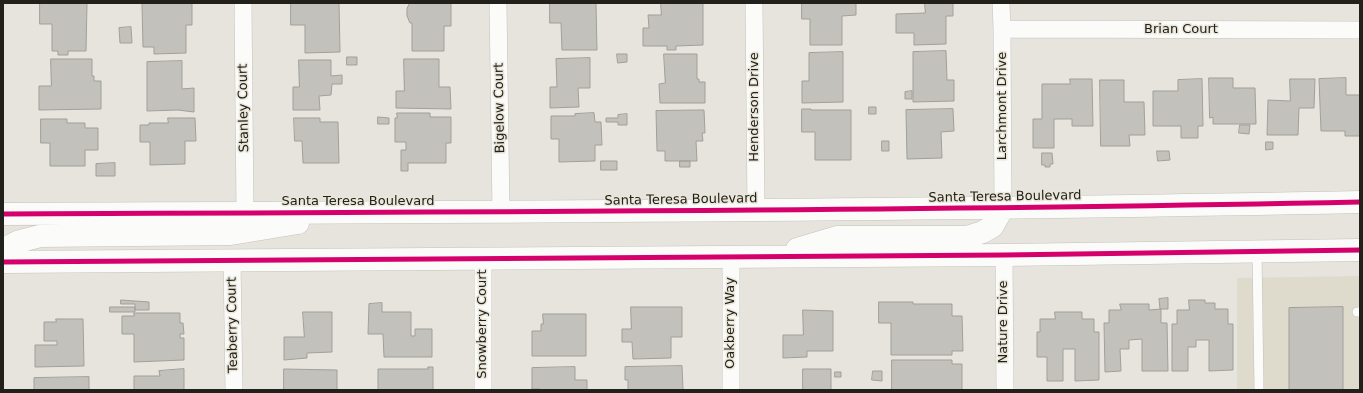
<!DOCTYPE html>
<style>
body{margin:0}
#map{position:relative;width:1363px;height:393px;overflow:hidden;background:#e6e4dd;font-family:"DejaVu Sans",sans-serif}
canvas{display:block}
.frame{position:absolute;inset:0;border:4px solid #21201b;pointer-events:none}
</style>
<div id="map">
<canvas width="1363" height="393"></canvas>
<div class="frame"></div>
</div>
<script>
const g = document.querySelector('canvas').getContext('2d');
g.lineJoin = 'round';
function fillPath(path, color) {
  g.fillStyle = color;
  g.fill(path, 'evenodd');
}
function stroke(path, color, width, dash) {
  g.strokeStyle = color;
  g.lineWidth = width;
  g.lineCap = dash ? 'butt' : 'round';
  g.setLineDash(dash || []);
  g.stroke(path);
}
function label(font, color, halo, rows, align = 'center') {
  g.font = font + ' "DejaVu Sans",sans-serif';
  g.lineWidth = 3;
  g.setLineDash([]);
  g.textBaseline = 'middle';
  g.strokeStyle = halo;
  g.fillStyle = color;
  for (const [text, x, y, turn = 0] of rows) {
    g.save();
    g.translate(x, y);
    g.rotate((+turn || 0) * Math.PI / 180);
    g.textAlign = isNaN(turn) ? turn : align;
    if (halo) g.strokeText(text, 0, 0);
    g.fillText(text, 0, 0);
    g.restore();
  }
}
fillPath(new Path2D(`
 M1360,276V390H1237V278Z`), '#dedacc');
const building = new Path2D(`
 M40,3H87L86,51H68V55H58V51H52V24H40Z
 M192,3V25H186V53L154,54V47H143L142,4Z
 M291,3H339L340,52L305,53V25H291Z
 M410,3H451V26H444V51H412V23H410L407,16V9Z
 M550,3H596L597,50H562L561,23H550Z
 M661,3H703V45L676,46V50H667V46H643V28H649L648,15H661Z
 M802,3H856V15L842,16V45H810V19H802Z
 M925,3H953V16H946V44L914,45V33H896V14L925,13Z
 M131,27L132,43H120L119,28Z
 M946,51L947,80H954V101L913,102V52Z
 M843,52V102L802,103V81H809V53Z
 M617,54H627V62L618,63Z
 M664,54H697V79H699V82H705V103H660L659,84L665,83Z
 M347,57H357V65H347Z
 M590,58V88H578L579,107L550,108V87H557L556,59Z
 M51,59H92V76H94V81H101V109L39,110V86H51Z
 M404,59H439V87H450L451,109L396,108V91H404Z
 M299,60H331V76L342,75V84H332L331,95L319,96L320,110H293V87H299Z
 M182,61V89L194,88V112L178,110L147,111V62Z
 M1209,78H1233V88H1255L1256,124H1213V117L1210,118Z
 M1346,78V95H1360V136H1345V131H1321L1319,79Z
 M1070,79H1092L1093,126H1072V119H1054V148H1033V119H1042V84H1070Z
 M1202,79L1203,126H1198V138H1181V126H1153V91H1178V80Z
 M1290,79H1315L1314,108H1299L1298,135H1267L1268,100L1290,101Z
 M1100,80H1124V102H1144L1145,135H1129L1130,146H1101Z
 M912,91V99H905V92Z
 M869,107H876V114H869Z
 M802,109H811V110H851V160H815V132H802Z
 M953,109L954,131L941,132L942,158L907,159L906,110Z
 M697,110H704L705,133H702L703,141H696L697,161H665V151H657L656,111Z
 M397,113H430V117H451V143H446V163H408V171H401V150H406V142H395V118H397Z
 M594,113L595,122H601L602,145H595V161L559,162V139H551V116H575V114Z
 M627,114V125H618V122H606V118H618V115Z
 M378,117L389,118V124H378Z
 M168,118H195L196,141H185V164L150,165V142H140V125H149V123H168Z
 M294,118H320V122H338L339,163H303L302,141H295Z
 M41,119H67V123H85V128H98V150H85V166H50V143H41Z
 M1240,125H1250L1249,134L1239,133Z
 M882,141H889V151H882Z
 M1266,142H1273V149L1266,150Z
 M1157,151H1169L1170,160L1158,161Z
 M1042,153H1052L1053,164H1050V167H1045V165H1042Z
 M601,161H617V170H601Z
 M680,161H690V167H680Z
 M115,163V176H96V164Z
 M1168,298V309H1160L1159,299Z
 M121,300L149,302V310H135V304H121Z
 M1189,300H1205V303H1215V309H1228V324H1233V370L1209,371V340H1196V347H1188V371H1172V324H1177V310H1189Z
 M879,302H913V304H952V316H962L963,351H952V355H891V323H879Z
 M382,303V312H411V336H415V329H432V357H384L383,334H368L369,304Z
 M1120,304H1149V310L1161,309V323H1167L1168,371H1142V339L1129,340V349H1120L1121,371L1105,372L1104,323H1109V310H1121Z
 M110,307H135V312H110Z
 M631,307H682V337H671V358L633,359L632,342H622V329H631Z
 M1343,307V390H1289V308Z
 M803,310L833,311V351H807V357L783,358V335H803Z
 M303,312H332V352L307,353V358L284,360V337H304Z
 M1055,312H1082V319H1094V332H1099V380L1075,381V349H1063V381H1047V357H1037V332H1040V319H1055Z
 M134,313H180V323H183L184,334H180V338H184V360L134,362V334H122V316H134Z
 M543,314H586V356H532V331H541V324H543Z
 M56,319H83L84,366L35,367V345H57V341H44V322H56Z
 M892,360H952V364H962V390H892Z
 M682,366L683,390H628V380H625V367Z
 M428,367H433V390H378V369H428Z
 M575,367V380H587V390H540V389H532V368Z
 M184,369V390H134V376H160L159,371Z
 M284,369L337,370V390H284Z
 M803,369H831V390H803Z
 M873,371H882V381L872,380Z
 M835,372H841V377H835Z
 M89,377V390H34V378Z`);
fillPath(building, '#c3c1bb');
stroke(building, '#a19f9a', 1);
const lane = new Path2D(`
 M1257,251L1259,390
 M1357,312H1360`);
const street = new Path2D(`
 M243,3L245,213
 M498,3L501,213
 M754,3L756,210
 M1001,3L1002,29L1003,208
 M1002,29L1360,30
 M1004,255L1005,390
 M731,257V390
 M483,258V390
 M232,260L234,390`);
const secondary = new Path2D(`
 M3,214C455,212 908,211 1360,202
 M3,249L17,242L40,236L231,234L298,223
 M797,249L837,237H967L983,232L993,226L1003,208
 M3,262L1004,255L1360,250`);
stroke(lane, '#c3c2bc', 10);
stroke(street, '#c3c2bc', 18);
stroke(secondary, '#c3c2bc', 23);
stroke(lane, '#fbfbfa', 9);
stroke(street, '#fbfbfa', 17);
stroke(secondary, '#fbfbfa', 22);
stroke(new Path2D(`
 M3,214C455,212 908,211 1360,202
 M3,262L1004,255L1360,250`), '#d6006c', 5);
label('13px', '#21201b', '#eae6d9', [
 ["Brian Court",1181,30],
 ["Larchmont Drive",1003,106,-90],
 ["Henderson Drive",755,107,-90],
 ["Stanley Court",244,108,-91],
 ["Bigelow Court",500,108,-91],
 ["Santa Teresa Boulevard",1005,197,-1],
 ["Santa Teresa Boulevard",681,200,-1],
 ["Santa Teresa Boulevard",358,202],
 ["Nature Drive",1004,322,-90],
 ["Oakberry Way",731,323,-90],
 ["Snowberry Court",483,324,-90],
 ["Teaberry Court",233,325,-91]
]);
</script>
